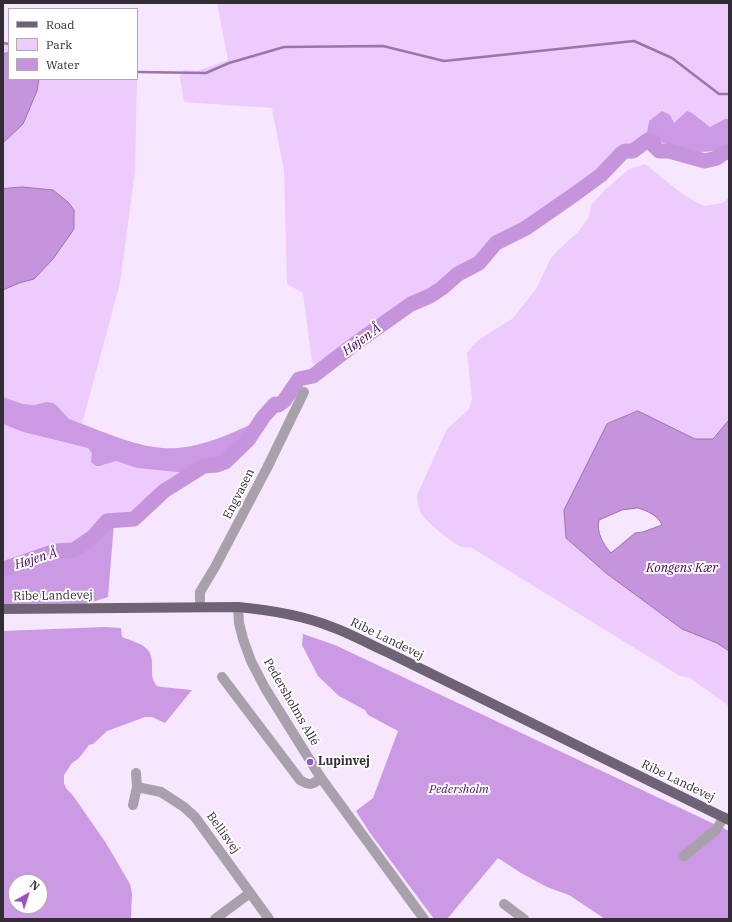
<!DOCTYPE html>
<meta charset="utf-8">
<style>
body{margin:0}
#map{position:relative;width:732px;height:922px;overflow:hidden;background:#f7e7fe;font-family:"IBM Plex Serif",serif}
canvas{display:block}
.frame{position:absolute;inset:0;border:4px solid #322c34;pointer-events:none}
.legend{position:absolute;left:8px;top:8px;width:130px;height:72px;box-sizing:border-box;background:#fff;border:1px solid #adabae;margin:0;padding:5px 7px;list-style:none;font-size:12px;color:#322c34}
.legend li{display:flex;align-items:center;gap:8px;height:20px}
.legend b{width:20px;border:1px solid #adabae}
.north{position:absolute;left:8px;top:874px;width:40px;height:40px;box-sizing:border-box;background:#fff;border:1px solid #adabae;border-radius:50%;rotate:39deg;font-size:11px;font-weight:700;line-height:16px;text-align:center;color:#322c34}
.north::after{content:'';display:block;margin:auto;width:14px;height:18px;background:#9f50c0;clip-path:polygon(50% 0,100% 100%,50% 72%,0 100%)}
</style>
<div id="map">
<canvas width="732" height="922"></canvas>
<div class="frame"></div>
<ul class="legend">
<li><b style="height:5px;background:#6e6374"></b>Road</li>
<li><b style="height:11px;background:#edcbfd"></b>Park</li>
<li><b style="height:11px;background:#c693dd"></b>Water</li>
</ul>
<div class="north">N</div>
</div>
<script>
const g = document.querySelector('canvas').getContext('2d');
g.lineJoin = 'round';
function fillPath(path, color) {
  g.fillStyle = color;
  g.fill(path, 'evenodd');
}
function stroke(path, color, width, dash) {
  g.strokeStyle = color;
  g.lineWidth = width;
  g.lineCap = dash ? 'butt' : 'round';
  g.setLineDash(dash || []);
  g.stroke(path);
}
function label(font, color, halo, rows, align = 'center') {
  g.font = font + ' "IBM Plex Serif",serif';
  g.lineWidth = 4;
  g.setLineDash([]);
  g.textBaseline = 'middle';
  g.strokeStyle = halo;
  g.fillStyle = color;
  for (const [text, x, y, turn = 0] of rows) {
    g.save();
    g.translate(x, y);
    g.rotate((+turn || 0) * Math.PI / 180);
    g.textAlign = isNaN(turn) ? turn : align;
    if (halo) g.strokeText(text, 0, 0);
    g.fillText(text, 0, 0);
    g.restore();
  }
}
fillPath(new Path2D(`
 M217,3H729V119H725L710,127L692,113L674,124L649,121L646,138L633,151H625L621,154L601,175L575,194L526,227L496,243L479,263L458,274L442,288L430,296L411,304L356,343L321,370L312,362L303,293L287,284L284,171L272,108L184,102L180,77L183,70L197,71L228,60Z
 M3,41L9,44V53L3,54Z
 M39,79H137L135,172L120,283L82,424L69,419L64,414L43,403L34,405L23,404L3,397V290L19,283L34,279L53,259L74,229L22,187L3,189V143L33,102L37,91Z
 M645,164L685,196L704,206L723,203L729,197V420L713,439H695L638,411L566,538L606,573L682,629L717,643L729,651V706L690,678L680,676L472,548C469,547 465,548 462,547C453,544 426,522 421,513C418,507 417,501 417,495L447,429L469,409L472,399L467,353L473,345L481,338L512,319L536,289L551,258L557,251L578,232L589,217L591,205L605,190L629,169Z
 M3,424L23,432L88,448L104,465L112,461H116L137,468L196,474L156,501L136,521L110,524L99,534L91,545L85,549L38,560L3,577Z`), '#edcbfd');
fillPath(new Path2D(`
 M662,111L670,115L674,123L687,111L692,113L710,127L725,119H729V146L717,151L700,152L663,143L658,138H646L649,121Z
 M3,397L23,404L34,405L47,402L53,403L56,405L69,419L77,422C107,433 145,451 178,448C204,446 230,434 254,423L247,446L234,460L196,474L137,468L116,461L112,462L100,466H96L91,462L92,453L88,448L23,432L3,424Z
 M114,523L108,597L89,603L3,604V577L38,560L85,549C96,542 100,525 114,523Z
 M104,627L121,628L122,637C143,645 154,646 152,671C152,677 153,681 157,686L162,687L192,690L165,723L152,717H145L107,731L93,744L89,745L79,758L72,763L64,775V783L66,788L74,797L106,843L130,884L132,893L131,919H3V631ZM16,882H40V906H16Z
 M303,634L335,645L729,831V919H605L569,895L547,887L521,873L498,858L447,919H434L370,833L356,811L373,798L398,731L368,715L365,710L339,696L318,676L302,645Z`), '#cc99e4');
const water = new Path2D(`
 M9,53V79H39L37,91L23,124L3,143V54Z
 M22,187L53,190L68,202L74,210V229L53,259L34,279L19,283L3,290V189Z
 M638,411L695,439H713L729,420V651L717,643L682,629L606,573L566,538L564,510L607,424ZM638,508C647,511 658,515 662,525L643,532L635,533L611,553C603,544 596,532 599,520L622,510Z`);
fillPath(water, '#c693dd');
stroke(water, '#9a74aa', 1);
stroke(new Path2D(`
 M3,43L9,44
 M137,72L206,73L229,63L284,47L383,46L444,61L634,41L672,58L719,94H729`), '#9a74aa', 2.5);
stroke(new Path2D(`
 M3,569L55,551L74,550L93,537L107,521L134,519L164,491L204,466L217,465L225,462L248,440L264,416L275,404L278,405L284,401L299,379L313,376L356,343L411,304L430,296L442,288L458,274L479,263L496,243L526,228L575,194L601,175L621,154L625,151H633L648,140L654,142V146L659,151H669L705,161L717,158L724,153L729,152`), '#c693dd', 15);
stroke(new Path2D(`
 M200,607V592L215,567L267,468L304,392
 M238,607L239,623L243,639L251,661L265,688L321,778L424,919
 M222,677L300,780C310,786 312,785 321,778
 M137,787L161,792L184,807L195,817L269,919
 M133,805L137,787L136,773
 M684,856L716,830L724,817
 M504,904L524,919
 M215,919L250,893`), '#a8a1ab', 10);
stroke(new Path2D(`
 M3,609L238,607C271,610 302,615 332,627C352,634 370,645 389,653L729,820`), '#6e6374', 10);
for (const [x, y, r, color] of [
 [310,762,4,"#9f50c0"]
]) {
  const dot = new Path2D();
  dot.arc(x, y, r, 0, 2 * Math.PI);
  g.fillStyle = color;
  g.fill(dot);
  stroke(dot, '#fff', 1.5);
}
label('12px', '#322c34', '#fff', [
 ["Engvasen",239,494,-63],
 ["Ribe Landevej",53,596,-1],
 ["Ribe Landevej",387,639,26],
 ["Pedersholms Allé",291,702,60],
 ["Ribe Landevej",678,781,26],
 ["Bellisvej",223,833,54]
]);
label('bold 12px', '#322c34', '#fff', [
 ["Lupinvej",318,762]
], 'left');
label('italic 12px', '#53106a', '#fff', [
 ["Pedersholm",459,790]
]);
label('italic 13px', '#47005e', '#fff', [
 ["Højen Å",362,340,-36],
 ["Højen Å",36,559,-17],
 ["Kongens Kær",682,568]
]);
</script>
